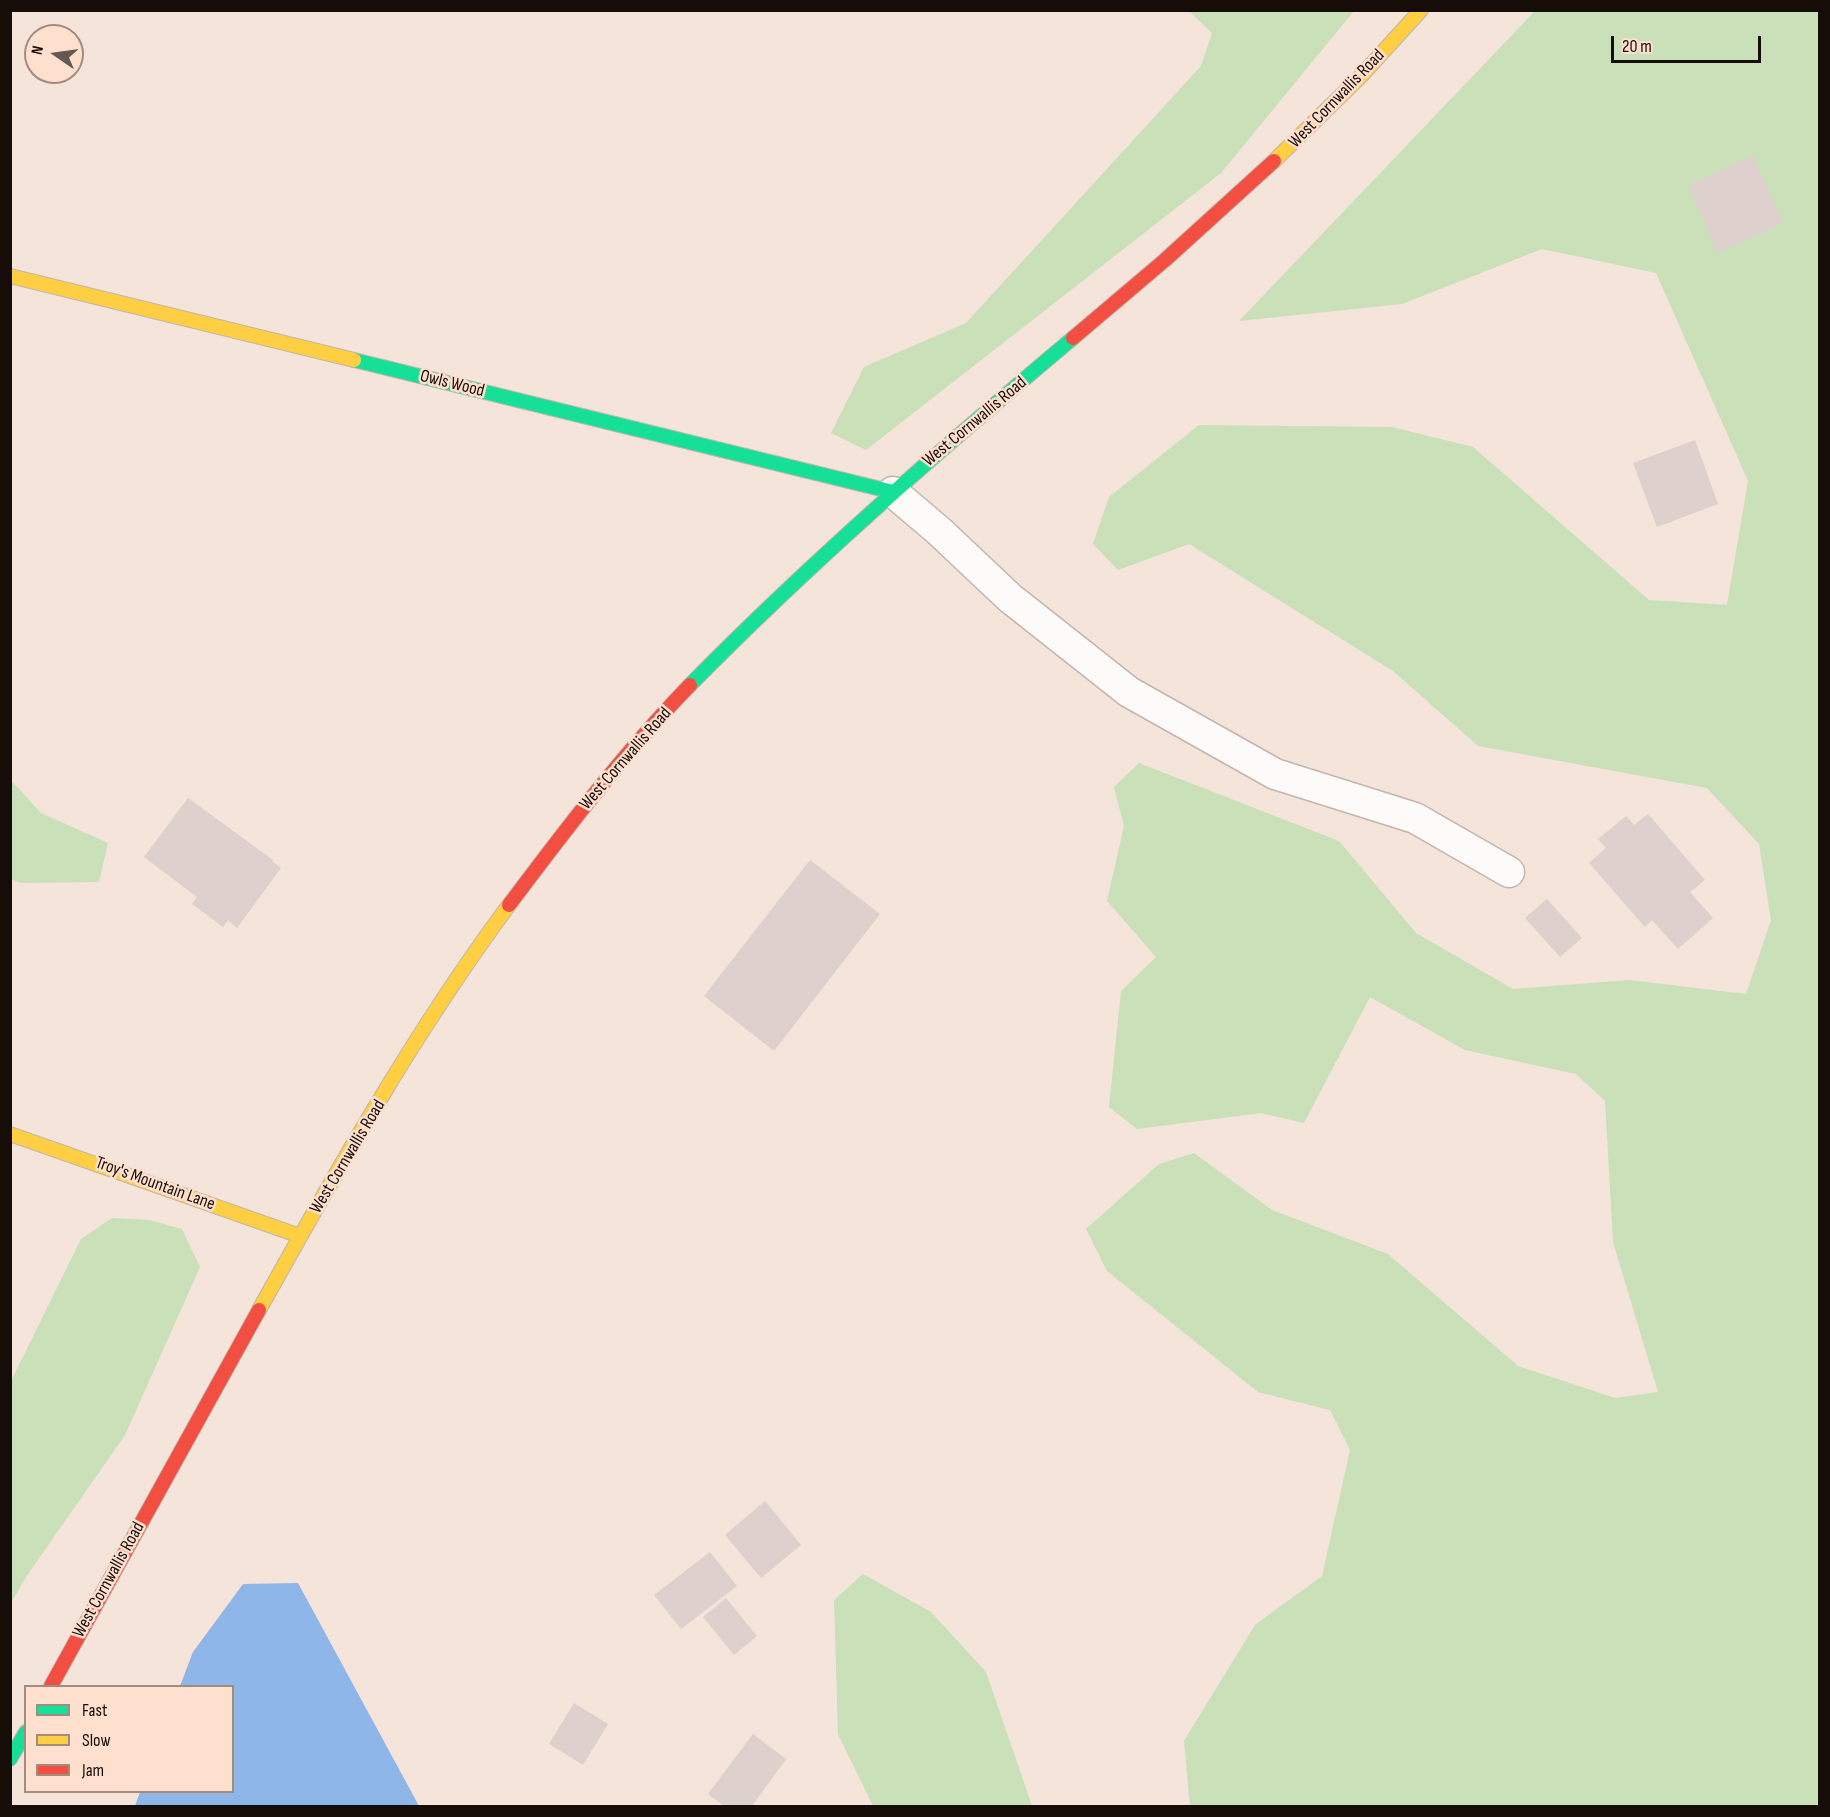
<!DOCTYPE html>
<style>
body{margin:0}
#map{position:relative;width:1830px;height:1817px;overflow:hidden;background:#f4e4da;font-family:"Sofia Sans Condensed",sans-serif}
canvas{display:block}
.frame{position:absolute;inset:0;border:12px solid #170d08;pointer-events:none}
.legend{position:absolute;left:24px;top:1685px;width:210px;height:108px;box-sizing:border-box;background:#ffe0cf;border:2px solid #a28c7f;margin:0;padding:8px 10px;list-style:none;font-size:18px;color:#170d08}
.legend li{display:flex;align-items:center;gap:12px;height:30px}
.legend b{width:30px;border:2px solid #a28c7f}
.north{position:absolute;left:24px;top:24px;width:60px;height:60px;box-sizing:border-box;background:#ffe0cf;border:2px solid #a28c7f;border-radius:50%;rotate:283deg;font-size:16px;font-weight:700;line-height:24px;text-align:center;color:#170d08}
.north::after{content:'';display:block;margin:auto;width:21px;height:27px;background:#645852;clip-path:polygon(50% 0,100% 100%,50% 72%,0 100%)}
.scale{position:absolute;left:1611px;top:36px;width:150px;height:27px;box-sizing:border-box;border:3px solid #170d08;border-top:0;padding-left:8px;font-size:18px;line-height:21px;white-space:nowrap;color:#170d08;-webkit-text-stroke:4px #ffe0cf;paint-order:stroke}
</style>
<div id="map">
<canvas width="1830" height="1817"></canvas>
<div class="frame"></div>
<ul class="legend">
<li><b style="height:8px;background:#16e098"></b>Fast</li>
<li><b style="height:8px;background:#ffcf43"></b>Slow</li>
<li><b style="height:8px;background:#f24e42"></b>Jam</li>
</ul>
<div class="north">N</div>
<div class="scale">20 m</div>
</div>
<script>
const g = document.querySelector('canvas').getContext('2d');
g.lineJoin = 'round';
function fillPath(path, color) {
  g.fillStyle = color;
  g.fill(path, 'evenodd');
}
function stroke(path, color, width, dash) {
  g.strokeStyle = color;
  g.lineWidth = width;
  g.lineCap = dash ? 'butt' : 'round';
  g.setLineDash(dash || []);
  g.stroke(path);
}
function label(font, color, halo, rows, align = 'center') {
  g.font = font + ' "Sofia Sans Condensed",sans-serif';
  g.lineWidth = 5;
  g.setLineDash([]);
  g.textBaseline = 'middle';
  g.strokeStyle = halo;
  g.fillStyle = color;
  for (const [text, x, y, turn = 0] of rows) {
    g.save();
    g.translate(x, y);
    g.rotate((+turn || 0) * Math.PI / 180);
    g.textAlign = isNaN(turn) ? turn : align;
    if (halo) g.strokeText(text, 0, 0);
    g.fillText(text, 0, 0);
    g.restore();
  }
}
fillPath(new Path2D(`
 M1189,11H1354L1221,173L866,450L831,433L864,367L966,323L1201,66L1212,33Z
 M1535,11H1819V1806H1190L1184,1741L1255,1625L1322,1576L1350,1450L1330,1410L1258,1392L1107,1271L1086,1229L1159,1164L1194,1153L1272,1210L1388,1254L1518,1366L1615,1398L1658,1392L1613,1242L1605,1101L1576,1074L1465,1050L1370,997L1304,1123L1261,1113L1137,1129L1109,1107L1121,991L1156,957L1107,901L1124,826L1114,787L1139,763L1339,841L1416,933L1513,989L1629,980L1746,994L1771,920L1759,844L1707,788L1478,746L1393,671L1189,544L1118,570L1093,544L1109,497L1199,425L1392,427L1473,447L1649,600L1727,605L1748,481L1656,273L1542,249L1402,304L1239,321Z
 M10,779L41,813L108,843L99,882L21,883L11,879Z
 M112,1218L149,1220L182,1229L200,1267L125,1435L26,1577L11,1603V1381L81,1239Z
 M863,1574L931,1612L986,1672L1032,1806H873L838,1734L834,1600Z`), '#c9e0b9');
fillPath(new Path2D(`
 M298,1583L419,1806H135L140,1792H232V1686H180L193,1652L243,1584Z`), '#8eb6e9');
fillPath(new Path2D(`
 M1753,155L1783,223L1718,253L1688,185Z
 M1695,440L1718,504L1657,527L1633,463Z
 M188,798L273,860L272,861L281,868L237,928L228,920L223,927L192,904L197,897L144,857Z
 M1648,814L1705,880L1690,892L1713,918L1678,949L1652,920L1645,927L1589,863L1606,848L1598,839L1626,816L1634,825Z
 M810,860L880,914L774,1051L704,996Z
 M1547,899L1582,938L1560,957L1525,918Z
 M765,1501L801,1545L761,1578L725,1535Z
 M710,1552L737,1586L681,1629L654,1595Z
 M726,1598L757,1636L734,1655L703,1617Z
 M574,1703L608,1724L583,1765L549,1744Z
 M753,1734L786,1759L752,1806H724L708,1794Z`), '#ddd0cd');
const lane = new Path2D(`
 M893,492L939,531L1010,598L1129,692L1275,774L1415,818L1509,872`);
const fast = new Path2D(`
 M354,360L893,492
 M690,685C811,562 941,449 1073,338
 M10,1759L26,1732`);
const slow = new Path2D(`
 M1274,161L1361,76L1421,10
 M10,276L354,360
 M10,1134L300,1236
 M259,1310C336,1172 414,1033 509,905`);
const jam = new Path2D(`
 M1073,338L1165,260L1274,161
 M509,905C566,829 624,753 690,685
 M51,1686L259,1310`);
stroke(lane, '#c2b5ad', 33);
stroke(fast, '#c2b5ad', 16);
stroke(slow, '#c2b5ad', 16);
stroke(jam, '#c2b5ad', 16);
stroke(lane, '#fdfbf9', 30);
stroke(fast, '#16e098', 14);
stroke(slow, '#ffcf43', 14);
stroke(jam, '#f24e42', 14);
label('18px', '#170d08', '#ffe0cf', [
 ["West Cornwallis Road",1337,99,-46],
 ["Owls Wood",452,384,14],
 ["West Cornwallis Road",975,422,-40],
 ["West Cornwallis Road",626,759,-49],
 ["West Cornwallis Road",348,1157,-59],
 ["Troy's Mountain Lane",155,1184,20],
 ["West Cornwallis Road",109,1580,-61]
]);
</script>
